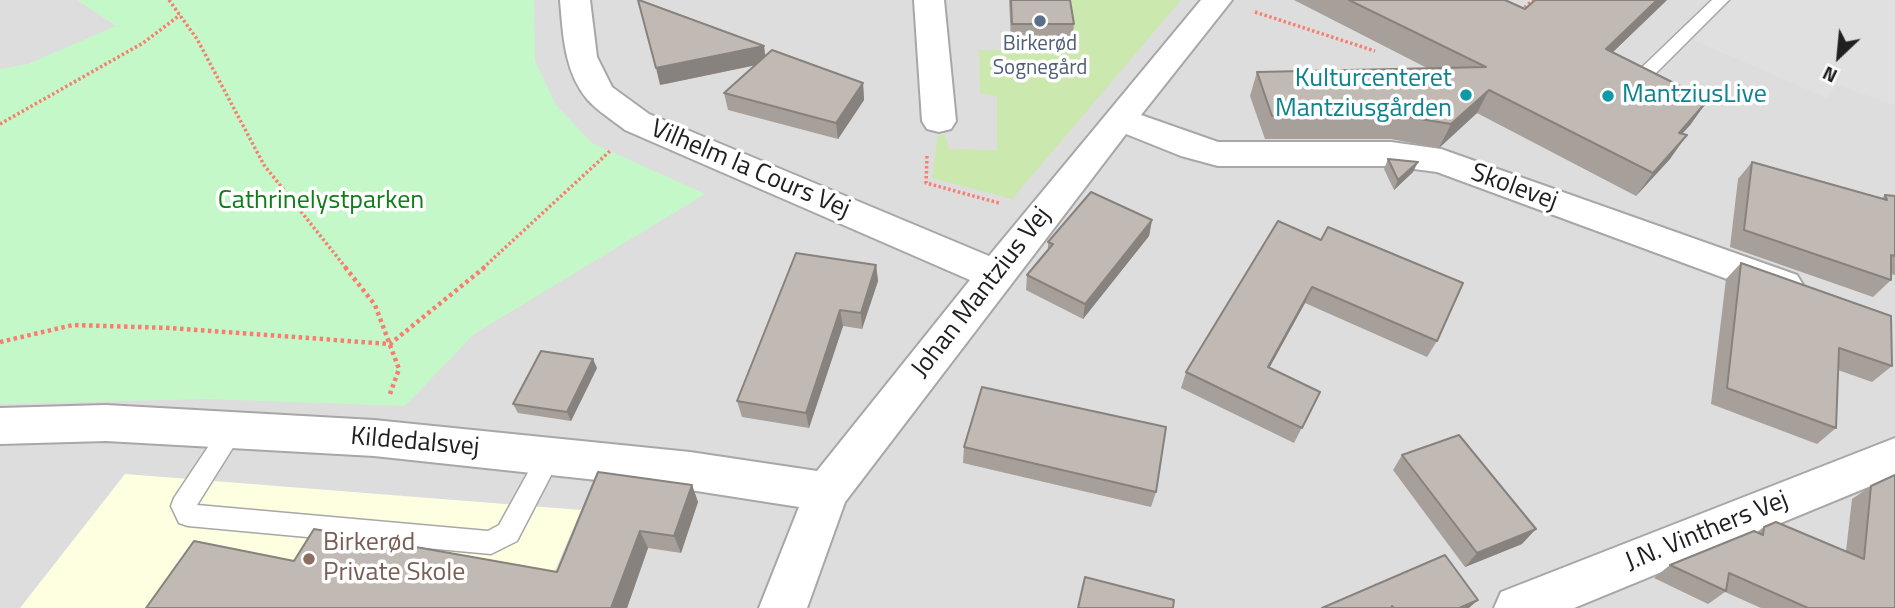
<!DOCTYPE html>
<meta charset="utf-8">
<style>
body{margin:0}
#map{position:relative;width:1895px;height:608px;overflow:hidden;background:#f0ede6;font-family:"Titillium Web",sans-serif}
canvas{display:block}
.north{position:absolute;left:1804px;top:21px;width:70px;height:70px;-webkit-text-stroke:5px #fff;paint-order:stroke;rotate:206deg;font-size:19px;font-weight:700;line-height:28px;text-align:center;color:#202020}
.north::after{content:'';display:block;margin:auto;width:24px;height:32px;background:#202020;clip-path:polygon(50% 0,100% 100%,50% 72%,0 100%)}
</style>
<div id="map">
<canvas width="1895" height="608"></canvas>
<div class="north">N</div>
</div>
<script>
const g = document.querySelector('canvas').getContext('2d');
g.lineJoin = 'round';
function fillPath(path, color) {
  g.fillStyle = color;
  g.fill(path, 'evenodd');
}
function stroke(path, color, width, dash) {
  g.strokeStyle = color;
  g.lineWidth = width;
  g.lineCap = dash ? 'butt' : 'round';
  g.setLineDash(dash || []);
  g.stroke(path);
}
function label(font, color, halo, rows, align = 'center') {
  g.font = font + ' "Titillium Web",sans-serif';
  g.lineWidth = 7;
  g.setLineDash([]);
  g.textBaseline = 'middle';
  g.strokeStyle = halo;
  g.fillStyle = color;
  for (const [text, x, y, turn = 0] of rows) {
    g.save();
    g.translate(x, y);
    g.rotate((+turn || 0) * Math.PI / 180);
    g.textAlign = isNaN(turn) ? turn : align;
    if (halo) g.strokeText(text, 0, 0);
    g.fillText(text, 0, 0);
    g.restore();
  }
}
fillPath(new Path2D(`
 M0,0H1895V608H0Z`), '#dedddd');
fillPath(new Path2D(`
 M125,474L581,510L539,608H20Z`), '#fefee1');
fillPath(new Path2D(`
 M1066,0H1181L1012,199L932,178L938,135H945L949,149L997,150V96L980,93L979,50H1004V42L1071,41Z`), '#cbe8ae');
fillPath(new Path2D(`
 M77,0H534L535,61L556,105L592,143L705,194L474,334L405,406L206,399L0,404V69L28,64L116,26Z`), '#c5f8c9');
fillPath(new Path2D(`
 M1733,0H1895V105L1837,85L1827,98L1693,40Z`), '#e0e0e0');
const lane = new Path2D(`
 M1712,0H1729L1648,81H1636L1633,77L1636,73Z
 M232,420L240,423L244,430L197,505L488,531L499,525L541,449L549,446L557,449L561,456L517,541L491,554L188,526L179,523L171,506L174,498L224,423Z`);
const street = new Path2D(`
 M560,0H590L597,57L612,87L649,114L989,256L1201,0H1232L1141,115L1218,142H1391L1441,149L1797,275L1803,285L1797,295L1784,300L1437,172L1391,166H1218L1181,156L1126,134L845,502L807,608H759L799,507L690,490L374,456L106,441L0,444V408L106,405L374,420L690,452L817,471L970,280L625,130C613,120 597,111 587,99C564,71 563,34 560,0Z
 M914,0H944L956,121L951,129L939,132L927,129L922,121Z
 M1895,438V476L1574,608H1494L1501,592Z`);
stroke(lane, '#a7a7a7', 3);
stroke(street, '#a7a7a7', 4);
stroke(new Path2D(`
 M169,0L197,39L264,165L346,268
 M1521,11L1533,0
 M1255,12L1375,51
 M0,124L143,43L180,15
 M927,156L926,183L999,203
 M483,268L610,151`), '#f67f71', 3.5, [2.5, 2.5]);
stroke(new Path2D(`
 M345,267L375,305L399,369L390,394
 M0,342L73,325L171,328L390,344L485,267`), '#f67f71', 4.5, [3.5, 3.5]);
fillPath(lane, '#fff');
fillPath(street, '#fff');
fillPath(new Path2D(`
 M1009,0H1070L1074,24L1072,41H1011Z
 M1294,0H1505L1525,9L1535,0H1667L1612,53L1691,124L1682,134L1670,159L1636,196L1477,113L1439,148L1391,139H1265L1250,96L1257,72L1429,69Z
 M764,46L765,56L863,83L864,100L838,139L728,110L724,93L756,65L660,85Z
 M1388,159L1413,172L1394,190L1384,169Z
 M1752,162L1881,199L1885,195L1895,196V275L1891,274V280L1873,297L1730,247L1738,179Z
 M1152,220L1149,236L1083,319L1026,290L1027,275L1048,250V242Z
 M1278,221L1437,341L1427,357L1305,303L1269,368L1320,392L1294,443L1181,388L1186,372Z
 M1741,263L1892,366L1872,382L1838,370L1836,428L1817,444L1711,404L1726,279Z
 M876,265L878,281L862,329L843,326L809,428L742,417L737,401Z
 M597,368L571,421L518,413L513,404Z
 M964,447L1156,492L1151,507L963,463Z
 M1402,455L1522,544L1465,567L1393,470Z
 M692,485L698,502L681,553L648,548L627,608L294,561L557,572Z
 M1871,486L1895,608H1761L1725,592L1708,604L1654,578L1670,565L1757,532L1764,527L1846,551L1852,499Z`), '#a69f9a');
fillPath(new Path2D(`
 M1657,0H1667L1591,73L1606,49Z
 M764,46L766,63L660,85L656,68Z
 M863,83L864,100L838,139L836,123Z
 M1489,90L1477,113L1439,148L1451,124Z
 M1708,100L1691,124L1662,156L1679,133Z
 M1687,135L1670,159L1636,196L1653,173Z
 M1418,162L1413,172L1394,190L1398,180Z
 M1152,220L1149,236L1083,319L1085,304Z
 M876,265L878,281L862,329L861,313Z
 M1312,287L1305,303L1261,383L1268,367Z
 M840,310L843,326L809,428L806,413Z
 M593,359L597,368L571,421L567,412Z
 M692,485L698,502L681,553L674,536Z
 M1536,529L1522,544L1465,567L1477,553Z
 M640,531L648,548L627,608H611Z
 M1478,600L1469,608H1459Z`), '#87827d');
const building = new Path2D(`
 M638,0H639L764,46L656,68Z
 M1011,0H1070L1074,24H1012Z
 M1349,0H1505L1525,9L1535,0H1657L1606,49L1708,100L1679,133L1687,135L1653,173L1489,90L1451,124L1402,116H1272L1257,72L1486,67Z
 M772,50L863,83L836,123L724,93Z
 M1388,159L1418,162L1398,180Z
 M1752,162L1887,200L1885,195L1895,196V256L1891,255V280L1744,230Z
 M1091,192L1152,220L1085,304L1027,275L1053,244L1048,242Z
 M1278,221L1321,240L1328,227L1463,283L1437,341L1312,287L1268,367L1320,392L1302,428L1186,372Z
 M796,253L876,265L861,313L840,310L806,413L737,401Z
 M1741,263L1891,316L1892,366L1839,348L1836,428L1727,388Z
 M541,351L593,359L567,412L513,404Z
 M982,387L1166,427L1156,492L964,447Z
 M1459,435L1536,529L1477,553L1402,455Z
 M598,472L692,485L674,536L640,531L611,608H146L194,541L294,561L314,529L557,572Z
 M1895,475V608H1808L1729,573L1726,591L1670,565L1754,531L1763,535L1764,527L1776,522L1864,559L1871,486Z
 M1445,555L1478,600L1459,608H1394L1392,606L1391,608H1322Z
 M1085,577L1174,600L1173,608H1078Z`);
fillPath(building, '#c1b9b3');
stroke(building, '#87827d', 2);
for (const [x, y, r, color] of [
 [1040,21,7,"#5c6f8a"],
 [1466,95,7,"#0f9aa8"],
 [1608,96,7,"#0f9aa8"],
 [309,559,7,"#8d6e63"]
]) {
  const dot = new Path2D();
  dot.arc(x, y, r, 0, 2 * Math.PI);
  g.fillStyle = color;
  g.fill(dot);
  stroke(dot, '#fff', 2.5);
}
label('21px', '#4e5e75', '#fff', [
 ["Birkerød",1040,45],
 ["Sognegård",1040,69]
]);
label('26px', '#0d838f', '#fff', [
 ["Kulturcenteret",1452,80],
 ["Mantziusgården",1452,110],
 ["MantziusLive",1622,96,"left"]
], 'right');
label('26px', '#202020', '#fff', [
 ["Vilhelm la Cours Vej",750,170,23],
 ["Skolevej",1514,188,20],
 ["Johan Mantzius Vej",982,293,-52],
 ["Kildedalsvej",415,443,5],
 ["J.N. Vinthers Vej",1707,532,-22]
]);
label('26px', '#0f7d18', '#fff', [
 ["Cathrinelystparken",321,202]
]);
label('26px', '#785e54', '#fff', [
 ["Birkerød",323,544],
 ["Private Skole",323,574]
], 'left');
</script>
